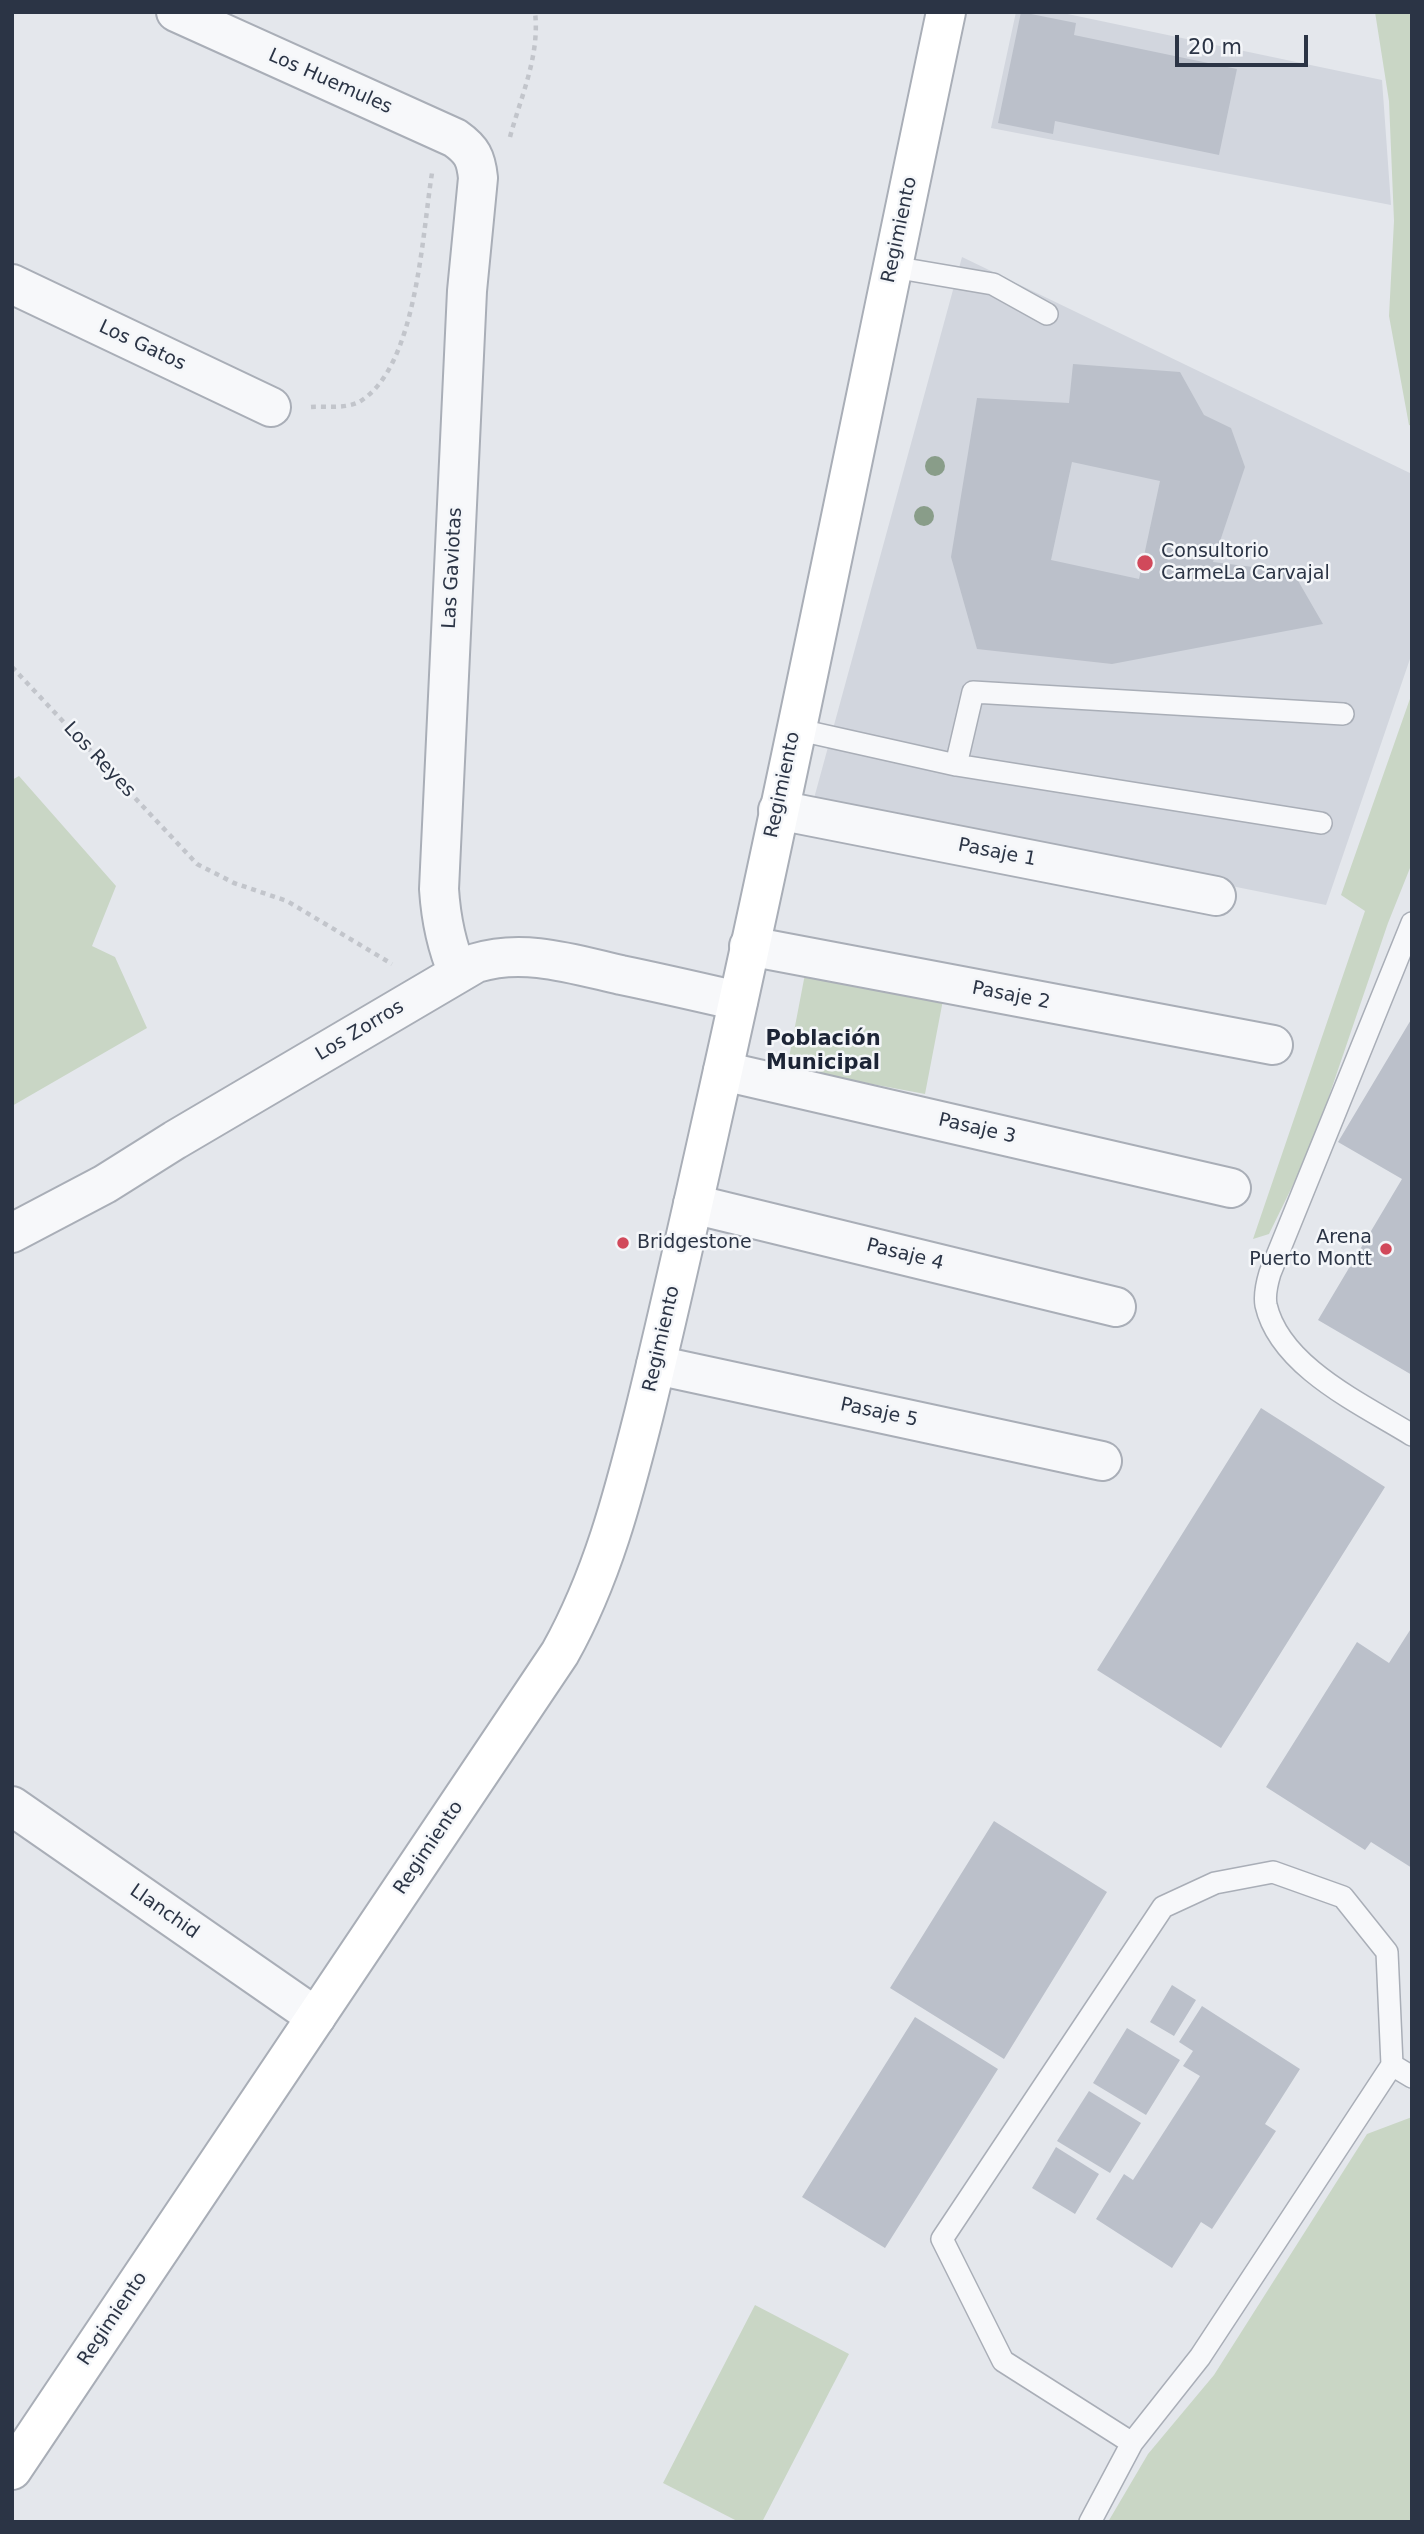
<!DOCTYPE html>
<meta charset="utf-8">
<style>
body{margin:0}
#map{position:relative;width:1424px;height:2534px;overflow:hidden;background:#e4e7ec;font-family:"DejaVu Sans",sans-serif}
canvas{display:block}
.frame{position:absolute;inset:0;border:14px solid #2b3445;pointer-events:none}
.scale{position:absolute;left:1175px;top:35px;width:133px;height:32px;box-sizing:border-box;border:4px solid #2b3445;border-top:0;padding-left:9px;font-size:21px;line-height:24px;white-space:nowrap;color:#2b3445;-webkit-text-stroke:5px #f4f6f9;paint-order:stroke}
</style>
<div id="map">
<canvas width="1424" height="2534"></canvas>
<div class="frame"></div>
<div class="scale">20 m</div>
</div>
<script>
const g = document.querySelector('canvas').getContext('2d');
g.lineJoin = 'round';
function fillPath(path, color) {
  g.fillStyle = color;
  g.fill(path, 'evenodd');
}
function stroke(path, color, width, dash) {
  g.strokeStyle = color;
  g.lineWidth = width;
  g.lineCap = dash ? 'butt' : 'round';
  g.setLineDash(dash || []);
  g.stroke(path);
}
function label(font, color, halo, rows, align = 'center') {
  g.font = font + ' "DejaVu Sans",sans-serif';
  g.lineWidth = 5;
  g.setLineDash([]);
  g.textBaseline = 'middle';
  g.strokeStyle = halo;
  g.fillStyle = color;
  for (const [text, x, y, turn = 0] of rows) {
    g.save();
    g.translate(x, y);
    g.rotate((+turn || 0) * Math.PI / 180);
    g.textAlign = isNaN(turn) ? turn : align;
    if (halo) g.strokeText(text, 0, 0);
    g.fillText(text, 0, 0);
    g.restore();
  }
}
fillPath(new Path2D(`
 M1016,12H1058L1382,80L1391,205L991,128Z
 M962,257L1412,474V653L1326,905L813,802Z`), '#d2d6de');
fillPath(new Path2D(`
 M1375,12H1412V426L1409,425L1389,316L1394,221L1389,101Z
 M1412,693V863L1388,923L1312,1146L1269,1234L1253,1239L1365,911L1341,895Z
 M19,776L116,886L92,946L115,957L147,1028L12,1106V780Z
 M805,974L943,1000L925,1094L787,1068Z
 M1412,2117V2522H1108L1148,2454L1214,2375L1367,2134Z
 M755,2305L849,2354L762,2522H739L663,2483Z`), '#c9d6c5');
fillPath(new Path2D(`
 M1021,12L1076,23L1074,35L1237,69L1219,155L1055,121L1053,134L998,123Z
 M1073,364L1180,372L1204,415L1231,428L1245,467L1213,562L1293,572L1323,624L1112,664L977,649L951,557L977,398L1069,403ZM1072,462L1160,481L1139,579L1051,560Z
 M1412,1018V1375L1318,1320L1402,1179L1338,1142Z
 M1261,1408L1385,1487L1221,1748L1097,1670Z
 M1412,1627V1868L1371,1842L1365,1850L1266,1787L1357,1642L1389,1663Z
 M994,1821L1107,1892L1004,2059L890,1988Z
 M1172,1985L1196,2000L1174,2036L1150,2022Z
 M1202,2006L1300,2069L1265,2124L1276,2131L1212,2229L1201,2222L1172,2268L1096,2219L1124,2174L1133,2180L1200,2076L1183,2066L1193,2051L1179,2042Z
 M915,2017L998,2069L885,2248L802,2197Z
 M1127,2028L1180,2060L1146,2115L1093,2083Z
 M1089,2091L1141,2123L1110,2173L1057,2141Z
 M1056,2147L1099,2174L1075,2214L1032,2188Z`), '#bbc0ca');
const service = new Path2D(`
 M893,267L993,284L1047,314
 M795,729L956,765L1321,823
 M956,765L973,692L1343,714
 M1412,923L1270,1273C1267,1283 1264,1294 1266,1305C1280,1367 1362,1404 1412,1435
 M1392,2065L1412,2077
 M1090,2522L1132,2443L1200,2357L1392,2065L1387,1952L1343,1897L1273,1872L1215,1883L1163,1907L942,2239L1003,2361L1132,2443`);
const minor = new Path2D(`
 M176,12L455,138C472,150 476,158 478,178L467,291L439,889C441,920 446,945 458,973
 M12,284L271,407
 M778,810L1216,896
 M749,946L1273,1045
 M723,1071L1231,1188
 M693,1204L1116,1307
 M12,1233L105,1184L175,1140L476,963C524,948 573,964 621,975C660,983 699,992 738,1001
 M656,1365L1102,1461
 M12,1806L316,2017`);
const secondary = new Path2D(`
 M12,2470L560,1653C602,1578 623,1497 644,1414C667,1321 688,1227 709,1133C793,760 867,386 946,12`);
stroke(service, '#a9aeb7', 24);
stroke(minor, '#a9aeb7', 42);
stroke(secondary, '#a9aeb7', 42);
stroke(new Path2D(`
 M510,137C521,96 540,56 535,12
 M311,407C326,406 345,409 359,402C417,368 422,235 432,173
 M12,667L197,864L234,883L287,901L392,964`), '#c2c5cb', 4.5, [5, 5]);
stroke(service, '#f7f8fa', 21);
stroke(minor, '#f7f8fa', 38);
stroke(secondary, '#fff', 38);
g.fillStyle = '#899d89';
for (const [x, y] of [
 [935,466],
 [924,516]
]) {
  g.beginPath();
  g.arc(x, y, 10, 0, 2 * Math.PI);
  g.fill();
}
for (const [x, y, r, color] of [
 [1145,563,9,"#d1495b"],
 [623,1243,7,"#d1495b"],
 [1386,1249,7,"#d1495b"]
]) {
  const dot = new Path2D();
  dot.arc(x, y, r, 0, 2 * Math.PI);
  g.fillStyle = color;
  g.fill(dot);
  stroke(dot, '#f4f6f9', 2.5);
}
label('19px', '#2b3445', '#f4f6f9', [
 ["Los Huemules",330,82,24],
 ["Regimiento",900,230,-78],
 ["Los Gatos",142,346,25],
 ["Las Gaviotas",453,568,-87],
 ["Los Reyes",99,760,47],
 ["Regimiento",783,785,-78],
 ["Pasaje 1",997,853,11],
 ["Pasaje 2",1011,996,11],
 ["Los Zorros",360,1031,-31],
 ["Pasaje 3",977,1129,13],
 ["Pasaje 4",905,1255,14],
 ["Regimiento",662,1339,-77],
 ["Pasaje 5",879,1413,12],
 ["Regimiento",429,1848,-56],
 ["Llanchid",164,1912,35],
 ["Regimiento",113,2319,-56]
]);
label('19px', '#2b3445', '#f4f6f9', [
 ["Consultorio",1161,552],
 ["CarmeLa Carvajal",1161,574],
 ["Arena",1372,1238,"right"],
 ["Puerto Montt",1372,1260,"right"],
 ["Bridgestone",637,1243]
], 'left');
label('bold 21px', '#1d2536', '#f4f6f9', [
 ["Población",823,1040],
 ["Municipal",823,1064]
]);
</script>
